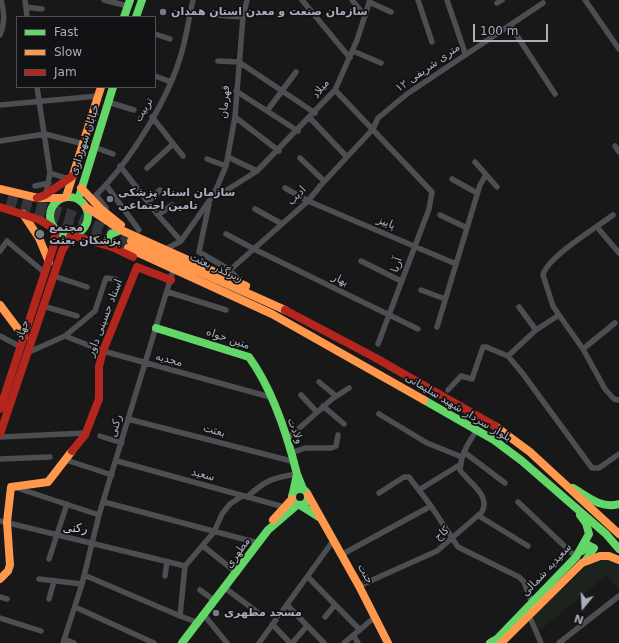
<!DOCTYPE html>
<meta charset="utf-8">
<style>
body{margin:0}
#map{position:relative;width:619px;height:643px;overflow:hidden;background:#181819;font-family:"DejaVu Sans",sans-serif}
canvas{display:block}
.legend{position:absolute;left:16px;top:16px;width:140px;height:72px;box-sizing:border-box;background:#121215;border:1px solid #4e5057;margin:0;padding:5px 7px;list-style:none;font-size:12px;color:#a9aeba}
.legend li{display:flex;align-items:center;gap:8px;height:20px}
.legend b{width:20px;border:1px solid #4e5057}
.north{position:absolute;left:563px;top:587px;width:40px;height:40px;-webkit-text-stroke:3px #121215;paint-order:stroke;rotate:198deg;font-size:11px;font-weight:700;line-height:16px;text-align:center;color:#a9aeba}
.north::after{content:'';display:block;margin:auto;width:14px;height:18px;background:#a9aeba;clip-path:polygon(50% 0,100% 100%,50% 72%,0 100%)}
.scale{position:absolute;left:473px;top:24px;width:75px;height:18px;box-sizing:border-box;border:2px solid #a9aeba;border-top:0;padding-left:5px;font-size:12px;line-height:14px;white-space:nowrap;color:#a9aeba;-webkit-text-stroke:3px #121215;paint-order:stroke}
</style>
<div id="map">
<canvas width="619" height="643"></canvas>
<ul class="legend">
<li><b style="height:5px;background:#63d668"></b>Fast</li>
<li><b style="height:5px;background:#ff974d"></b>Slow</li>
<li><b style="height:5px;background:#b3261e"></b>Jam</li>
</ul>
<div class="north">N</div>
<div class="scale">100 m</div>
</div>
<script>
const g = document.querySelector('canvas').getContext('2d');
g.lineJoin = 'round';
function fillPath(path, color) {
  g.fillStyle = color;
  g.fill(path, 'evenodd');
}
function stroke(path, color, width, dash) {
  g.strokeStyle = color;
  g.lineWidth = width;
  g.lineCap = dash ? 'butt' : 'round';
  g.setLineDash(dash || []);
  g.stroke(path);
}
function label(font, color, halo, rows, align = 'center') {
  g.font = font + ' "DejaVu Sans","Noto Naskh Arabic",sans-serif';
  g.lineWidth = 3.5;
  g.setLineDash([]);
  g.textBaseline = 'middle';
  g.strokeStyle = halo;
  g.fillStyle = color;
  for (const [text, x, y, turn = 0] of rows) {
    g.save();
    g.translate(x, y);
    g.rotate((+turn || 0) * Math.PI / 180);
    g.textAlign = isNaN(turn) ? turn : align;
    if (halo) g.strokeText(text, 0, 0);
    g.fillText(text, 0, 0);
    g.restore();
  }
}
fillPath(new Path2D(`
 M598,559H605L619,563V591L607,575L539,631L534,617L535,614L584,569Z`), '#1c231d');
stroke(new Path2D(`
 M8,197L69,214L131,241
 M6,204L66,223L128,248`), '#353639', 10, [10, 5]);
stroke(new Path2D(`
 M25,0L27,17
 M104,0L128,6
 M302,0L350,58
 M352,0L365,16
 M418,0L432,42
 M447,0L465,53
 M585,0L619,49
 M369,2L391,12
 M497,3L502,0
 M26,7L42,9
 M216,15L243,17
 M510,25L555,94
 M155,34L170,39
 M0,35C5,23 5,13 1,0
 M353,51L381,63
 M218,61L239,62L315,113
 M155,76L171,82
 M37,87L50,173L46,193
 M335,90L432,192L429,209L378,344
 M236,91L298,131
 M108,102L134,110
 M0,105L98,96
 M267,111L296,72
 M152,117L183,156
 M235,117L279,151
 M310,118L347,157
 M0,141L45,134L84,144
 M615,146L619,152
 M94,147L113,154
 M228,157L257,171
 M300,158L324,181
 M207,159L226,166
 M475,162L497,187
 M120,166L158,215L181,241
 M147,168L173,144
 M50,173L69,179
 M452,179L477,193
 M106,185L139,230
 M35,186L49,183
 M285,188L308,201L456,264
 M214,194L227,190L257,171L335,90L357,40L370,0
 M148,202L160,190
 M209,204L199,252L230,270L239,280
 M106,208L96,195C130,162 170,97 182,51C187,34 189,17 193,0
 M255,209L282,224
 M158,215L172,205
 M440,215L467,228
 M613,215C597,227 546,258 543,275L553,306L559,315L583,349L605,389L614,399L619,400
 M597,227L619,253
 M226,234L254,249L418,329
 M166,249L181,241L214,194L226,166L235,117L243,17L247,0
 M0,251L7,241L45,273
 M361,261L401,281
 M230,270L308,201L321,185L373,129L378,118L407,94L543,3
 M54,276L87,287
 M421,290L445,299
 M168,292L226,310
 M43,306L77,316
 M519,307L536,330
 M437,327L480,185L486,175
 M0,336L21,347
 M65,336L103,351L270,397
 M583,349L615,323
 M27,353L65,336L95,311L106,278L115,279
 M508,356L536,330L559,315
 M319,382L336,396
 M448,390L461,376L472,379L483,347H486L508,356L523,374L592,468H599L619,454
 M301,395L317,412
 M323,406L344,424
 M379,414L427,443L462,457
 M128,419L295,462
 M100,436L122,443
 M0,437L86,433
 M286,440L332,399L349,388
 M464,452L505,483
 M291,453L305,448H331L336,446L338,435
 M0,459L50,457
 M66,460L112,475
 M117,461L284,507
 M14,487L99,515
 M419,490L461,464
 M379,493L404,477H409L431,506L458,547L519,577L524,582L532,603
 M247,497C266,480 272,478 297,474
 M104,502L258,543
 M518,502L576,557
 M479,516L528,546
 M0,521L185,566
 M203,546L237,573
 M341,555L431,506
 M49,559L67,504
 M84,575L180,616
 M165,576L167,562
 M308,577L360,630
 M39,579L82,584
 M359,586L437,551L482,512C491,495 469,483 460,470C461,454 468,443 477,430
 M225,588L257,612
 M200,590L215,601
 M0,597L7,599
 M49,599L54,581
 M287,605L324,643
 M75,607L154,643
 M204,615L227,643
 M529,615L541,643
 M325,617L335,605
 M0,618L41,631
 M199,623L180,616L185,566L214,532L222,514L230,504L242,496
 M273,625L290,643L293,642L307,626
 M353,635L358,643
 M64,639L74,643
 M63,643L82,584L99,515L172,274
 M259,643L333,541
 M344,643L375,617
 M559,643L619,596`), '#4c4e52', 5.5);
stroke(new Path2D(`
 M124,17L130,0
 M136,17L142,0
 M80,194L113,87
 M50 216a19 19 0 1 1 38 0a19 19 0 1 1-38 0Z
 M112,247L110,241L111,234L121,230
 M156,328L249,357C273,390 287,434 297,474
 M424,400L494,440L522,461L606,534L619,549
 M573,488C588,497 601,509 619,504
 M292 497a8 8 0 1 1 16 0a8 8 0 1 1-16 0Z
 M293,493L297,474L303,489
 M300,505L319,517
 M582,551L588,545L594,548L586,560
 M182,643L268,530L297,505
 M490,643L497,639L576,557L589,534L586,523L580,515`), '#63d668', 8);
stroke(new Path2D(`
 M81,188L101,209L121,225
 M0,189L38,198H62
 M66,197L101,87
 M86,207L121,230L246,286
 M23,214L39,238L49,262
 M131,241L285,310
 M128,248L272,314L424,400
 M0,305L24,337
 M495,426L530,452L619,534
 M308,495L359,586L388,643
 M273,520L292,499
 M0,579L8,571L10,565L7,522L11,487L48,482L72,451
 M501,643L582,563L600,556H609L619,560`), '#ff974d', 8);
stroke(new Path2D(`
 M37,198L45,195L74,175
 M0,207L40,220L53,228
 M71,235L112,247L133,257
 M285,310L374,357L495,426
 M0,409L53,248L56,231
 M0,434L62,251L71,235
 M72,451L85,435L99,399V366L103,351L137,267L171,280`), '#b3261e', 8);
for (const [x, y, r, color] of [
 [163,12,4,"#767a82"],
 [110,199,4,"#767a82"],
 [40,234,5,"#767a82"],
 [216,613,4,"#767a82"]
]) {
  const dot = new Path2D();
  dot.arc(x, y, r, 0, 2 * Math.PI);
  g.fillStyle = color;
  g.fill(dot);
  stroke(dot, '#121215', 1.5);
}
label('bold 11px', '#a9aeba', '#121215', [
 ["سازمان صنعت و معدن استان همدان",171,12],
 ["سازمان اسناد پزشکی",118,193],
 ["تامین اجتماعی",118,206],
 ["مجتمع",49,228],
 ["پزشکان بعثت",49,241],
 ["مسجد مطهری",224,613]
], 'left');
label('11px', '#a9aeba', '#121215', [
 ["۱۲ متری شریفی",428,68,-35],
 ["میلاد",321,89,-52],
 ["قهرمان",225,102,-85],
 ["تربیت",144,110,-60],
 ["خیابان شهرداری",85,140,-72],
 ["ادیب",297,196,-46],
 ["پاییز",386,223,23],
 ["آریا",397,265,-71],
 ["زیرگذر بعثت",216,268,24],
 ["بهار",340,280,26],
 ["استاد حسینی داور",105,318,-69],
 ["جهاد",23,330,-71],
 ["متین خواه",228,339,19],
 ["مجدیه",169,360,15],
 ["بلوار سردار شهید سلیمانی",458,408,31],
 ["رکنی",116,426,-75],
 ["بعثت",214,431,15],
 ["ولادت",295,431,69],
 ["سعید",203,475,15],
 ["کاج",442,534,-41],
 ["مطهری",238,553,-54],
 ["سعیدیه شمالی",547,570,-47],
 ["جنت",365,574,61]
]);
label('12px', '#cacdd6', '#121215', [
 ["رکنی",75,529]
]);
</script>
